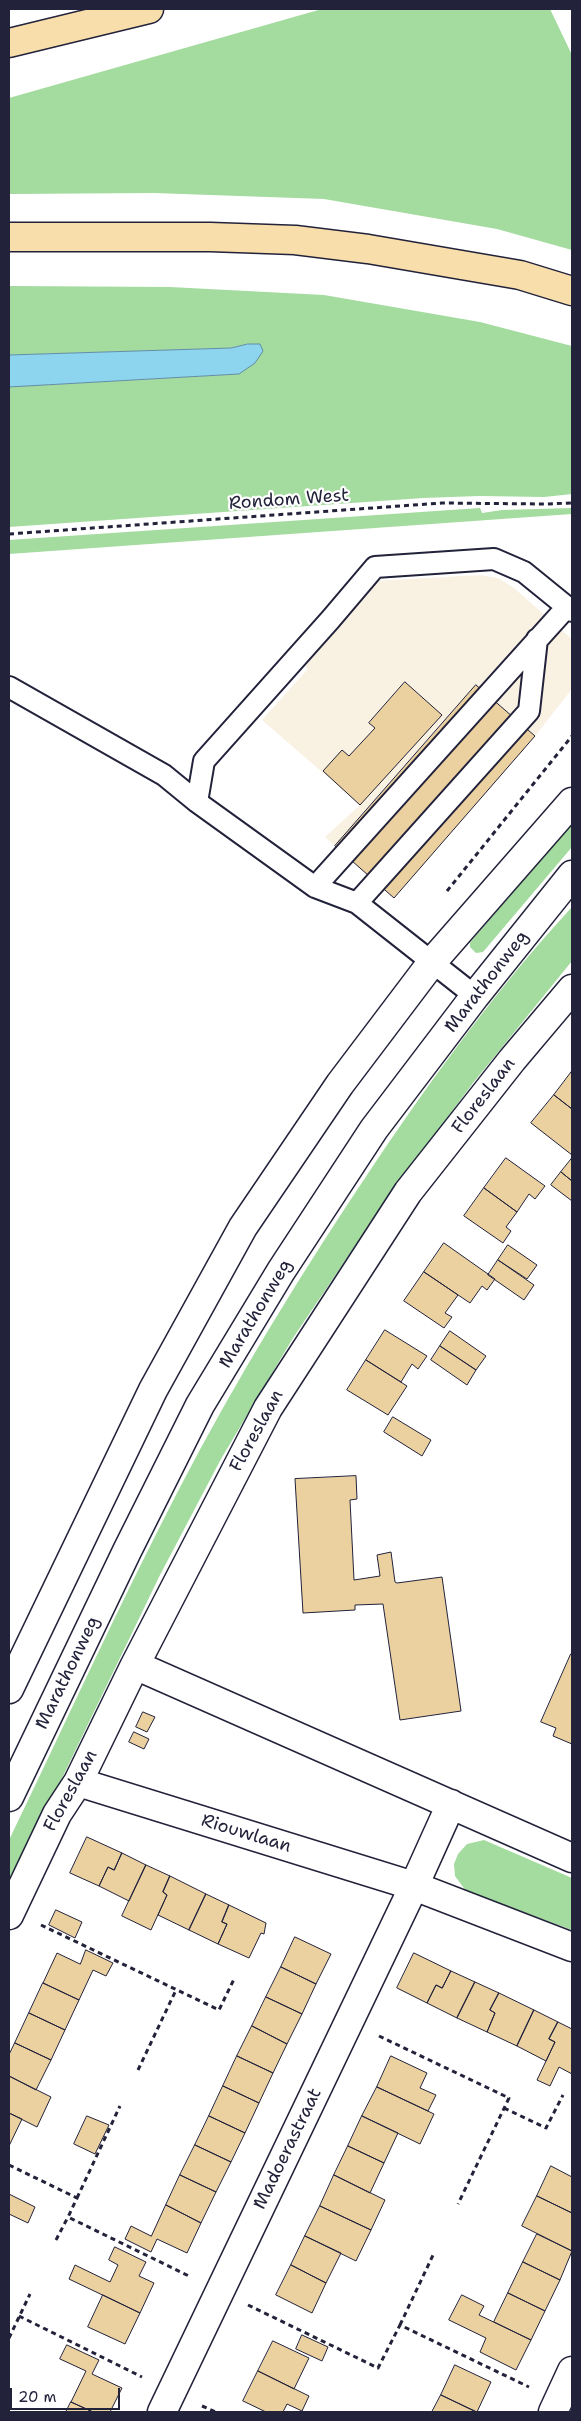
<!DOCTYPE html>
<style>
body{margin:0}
#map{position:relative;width:581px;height:2421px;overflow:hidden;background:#fff;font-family:"Shantell Sans",sans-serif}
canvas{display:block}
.frame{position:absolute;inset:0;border:10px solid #22223b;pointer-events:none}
.scale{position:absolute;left:10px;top:2388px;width:110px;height:22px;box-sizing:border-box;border:2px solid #22223b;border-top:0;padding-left:6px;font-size:15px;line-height:18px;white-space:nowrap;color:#22223b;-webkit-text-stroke:4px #fff;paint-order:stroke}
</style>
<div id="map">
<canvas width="581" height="2421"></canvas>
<div class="frame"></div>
<div class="scale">20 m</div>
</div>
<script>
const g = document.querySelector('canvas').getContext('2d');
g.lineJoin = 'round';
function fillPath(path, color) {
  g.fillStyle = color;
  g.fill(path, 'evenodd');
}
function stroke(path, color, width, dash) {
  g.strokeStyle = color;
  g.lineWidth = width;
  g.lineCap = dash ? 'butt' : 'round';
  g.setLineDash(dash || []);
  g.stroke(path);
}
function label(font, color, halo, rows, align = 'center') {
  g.font = font + ' "Shantell Sans",sans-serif';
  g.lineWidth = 4.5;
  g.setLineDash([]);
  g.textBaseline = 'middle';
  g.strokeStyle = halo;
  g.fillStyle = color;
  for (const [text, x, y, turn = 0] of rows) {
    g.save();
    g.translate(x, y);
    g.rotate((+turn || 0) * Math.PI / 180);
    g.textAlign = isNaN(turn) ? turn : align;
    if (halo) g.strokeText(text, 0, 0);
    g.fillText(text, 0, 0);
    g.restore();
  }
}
fillPath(new Path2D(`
 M480,575L498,578L514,588L572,639V689L535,736L394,898L325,837L360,805L262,720L308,669L305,665L374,581Z`), '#f9f1e2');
fillPath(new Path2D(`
 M322,9H550L572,55V250L497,229L324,199L154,193L9,194V98Z
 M9,286L170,287L324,295L480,322L572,346V494L544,497L479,496L423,498L9,527V387L239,374L248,344L231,348L9,355Z
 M480,508L482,513L502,510L572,508V514L9,554V540Z
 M572,823V847L483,952L476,953L470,947V943L473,939Z
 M572,907V961L473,1083L386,1200L293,1338L221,1459L160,1575L9,1888V1840C65,1724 118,1607 177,1493C236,1379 303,1270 375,1163C435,1074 499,986 572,907Z
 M484,1840L572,1878V1930L466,1891L455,1876L454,1864L458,1854L467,1844Z`), '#a4db9f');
const water = new Path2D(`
 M248,344H260L263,351L255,363L239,374L9,387V355L231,348Z`);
fillPath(water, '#8dd4ee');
stroke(water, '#628da6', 1);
const building = new Path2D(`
 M405,682L442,715L360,805L323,771L342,750L349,756L375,728L369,723Z
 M476,685L535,736L394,898L335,846Z
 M572,1071V1109L554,1095Z
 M554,1095L572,1109V1155L531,1123Z
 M506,1158L545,1186L535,1199L529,1194L517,1212L484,1188Z
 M572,1158V1181L561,1172Z
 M561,1172L572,1181V1201L551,1185Z
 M484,1188L517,1212L506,1227L511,1231L503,1243L464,1216Z
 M444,1243L495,1279L487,1290L482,1286L470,1303L424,1272Z
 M508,1245L537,1265L527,1279L498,1260Z
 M498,1260L534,1285L524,1300L488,1275Z
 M424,1272L458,1295L445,1313L452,1317L444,1328L404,1301Z
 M385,1330L427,1356L418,1369L412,1364L401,1382L366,1360Z
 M450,1331L486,1356L476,1370L440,1346Z
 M440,1346L476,1370L467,1385L431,1360Z
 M366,1360L407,1386L388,1415L347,1390Z
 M393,1417L431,1440L422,1456L384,1432Z
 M356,1476L357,1499L350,1500L354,1580L380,1576L377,1555L391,1552L395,1582L397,1583L442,1577L461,1711L400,1720L383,1604L355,1605V1610L303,1613L295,1479Z
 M571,1654H572V1744L553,1736L556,1728L541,1722Z
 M143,1712L155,1717L147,1732L136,1727Z
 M134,1732L149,1739L144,1749L129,1742Z
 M87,1837L122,1853L114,1870L108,1867L99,1886L70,1873Z
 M122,1853L146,1865L129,1901L99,1886L108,1867L114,1870Z
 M146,1865L170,1876L163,1892L167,1895L151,1930L122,1916Z
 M170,1876L206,1894L189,1930L158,1915L167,1895L163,1892Z
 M206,1894L229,1905L222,1922L227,1924L218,1944L189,1930Z
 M229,1905L266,1923L264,1934L261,1933L249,1958L218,1944L227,1924L222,1922Z
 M56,1910L82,1922L75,1938L49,1925Z
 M295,1937L331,1954L316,1984L281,1967Z
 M86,1950L113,1963L106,1976L93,1970L79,2000L43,1983L57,1953L80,1964Z
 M414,1953L451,1971L442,1988L436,1985L427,2003L397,1988Z
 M281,1967L316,1984L302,2014L266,1997Z
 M451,1971L475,1982L457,2018L427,2003L436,1985L442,1988Z
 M475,1982L499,1993L490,2010L495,2013L487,2032L457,2018Z
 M43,1983L79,2000L65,2030L29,2013Z
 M499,1993L534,2010L517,2046L487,2032L495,2013L490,2010Z
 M266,1997L302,2014L287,2044L252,2026Z
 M534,2010L558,2022L549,2039L555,2042L546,2061L517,2046Z
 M29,2013L65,2030L51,2060L15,2043Z
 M558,2022L572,2029V2074L559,2067L550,2086L537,2080L555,2042L549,2039Z
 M252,2026L287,2044L273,2073L237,2056Z
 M15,2043L51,2060L36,2090L9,2076V2055Z
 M237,2056L273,2073L259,2103L223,2086Z
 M391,2056L427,2073L420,2088L436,2095L428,2111L377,2087Z
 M9,2076L51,2097L37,2127L9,2113Z
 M223,2086L259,2103L245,2133L209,2116Z
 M377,2087L434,2114L420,2144L362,2116Z
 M9,2113L22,2119L9,2146Z
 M87,2116L109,2125L95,2154L74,2144Z
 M209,2116L245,2133L231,2162L195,2145Z
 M362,2116L398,2133L384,2163L348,2146Z
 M195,2145L231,2162L216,2192L180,2175Z
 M348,2146L384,2163L370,2193L334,2175Z
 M551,2166L572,2177V2213L537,2196Z
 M180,2175L216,2192L201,2223L166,2205Z
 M334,2175L385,2200L371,2230L320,2206Z
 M9,2194L35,2207L28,2223L9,2214Z
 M537,2196L572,2213V2251L522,2226Z
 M166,2205L201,2223L187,2253L157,2239L151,2252L125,2239L131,2226L151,2236Z
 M320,2206L371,2230L356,2261L305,2236Z
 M537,2234L572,2251L560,2280L523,2262Z
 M305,2236L341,2253L326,2283L291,2265Z
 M115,2247L146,2262L139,2276L154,2283L140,2313L69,2279L75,2265L110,2282L118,2265L109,2260Z
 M523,2262L560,2280L545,2311L508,2293Z
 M291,2265L326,2283L312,2313L276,2295Z
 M508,2293L545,2311L531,2340L494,2322Z
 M103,2295L140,2313L125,2344L88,2327Z
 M462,2295L484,2306L479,2315L531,2340L516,2370L480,2352L486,2338L449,2320Z
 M302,2335L328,2347L322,2361L296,2349Z
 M273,2341L309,2358L294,2389L258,2371Z
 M67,2345L99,2360L92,2374L122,2388L110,2412H93L71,2402L86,2371L60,2359Z
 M455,2365L491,2382L477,2412L441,2395Z
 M258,2371L309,2396L302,2411L287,2404L283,2412H266L243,2401Z
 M441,2395L476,2412H432Z
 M71,2402L93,2412H66Z`);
fillPath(building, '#ebd1a0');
stroke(building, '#22223b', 1);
const lane = new Path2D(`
 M9,687L164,775L197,802L315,887L357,903L475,996
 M197,802L204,761L330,620L375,567L494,559L524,572L572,611
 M315,887L566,608
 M357,903L529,711L537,639`);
const street = new Path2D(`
 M135,1665L572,1858
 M78,1782L414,1886L572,1947
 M9,1915L57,1814L78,1782L135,1665L268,1408L408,1192L512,1060L572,989
 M162,2412L414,1886L451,1804
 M553,2412L572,2371`);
const secondary = new Path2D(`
 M9,1689L153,1390L243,1227L340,1084L433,961L572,802
 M9,1797L127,1551L200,1405L281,1271L374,1129L475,996L572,875`);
const highway = new Path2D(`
 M9,43L149,9
 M9,237H210L295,240L368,249L520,275L572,291`);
stroke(lane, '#22223b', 24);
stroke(street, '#22223b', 31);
stroke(secondary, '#22223b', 31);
stroke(highway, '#22223b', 31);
stroke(new Path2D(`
 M572,9V10
 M9,534L442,503L545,504L572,503
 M447,891L572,736
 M41,1925L219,2010L235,1977
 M379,2036L509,2098L458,2204
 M138,2070L176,1990
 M504,2108L546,2128L563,2095
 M9,2165L77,2198L68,2217L191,2277
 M77,2198L120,2106
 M56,2240L68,2217
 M248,2305L378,2368L400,2325L529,2387
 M19,2316L142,2377
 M400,2325L434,2253
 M9,2338L30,2294
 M202,2406L216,2412`), '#22223b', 3, [5, 4]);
stroke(lane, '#fff', 20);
stroke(street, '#fff', 28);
stroke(secondary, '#fff', 28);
stroke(highway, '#f8deab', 28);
label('18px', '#22223b', '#fff', [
 ["Rondom West",289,500,-4],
 ["Marathonweg",487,982,-52],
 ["Floreslaan",484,1096,-52],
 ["Marathonweg",256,1314,-59],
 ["Floreslaan",257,1431,-61],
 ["Marathonweg",68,1673,-64],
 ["Floreslaan",71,1791,-61],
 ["Riouwlaan",246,1834,17],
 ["Madoerastraat",288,2149,-64]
]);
</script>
